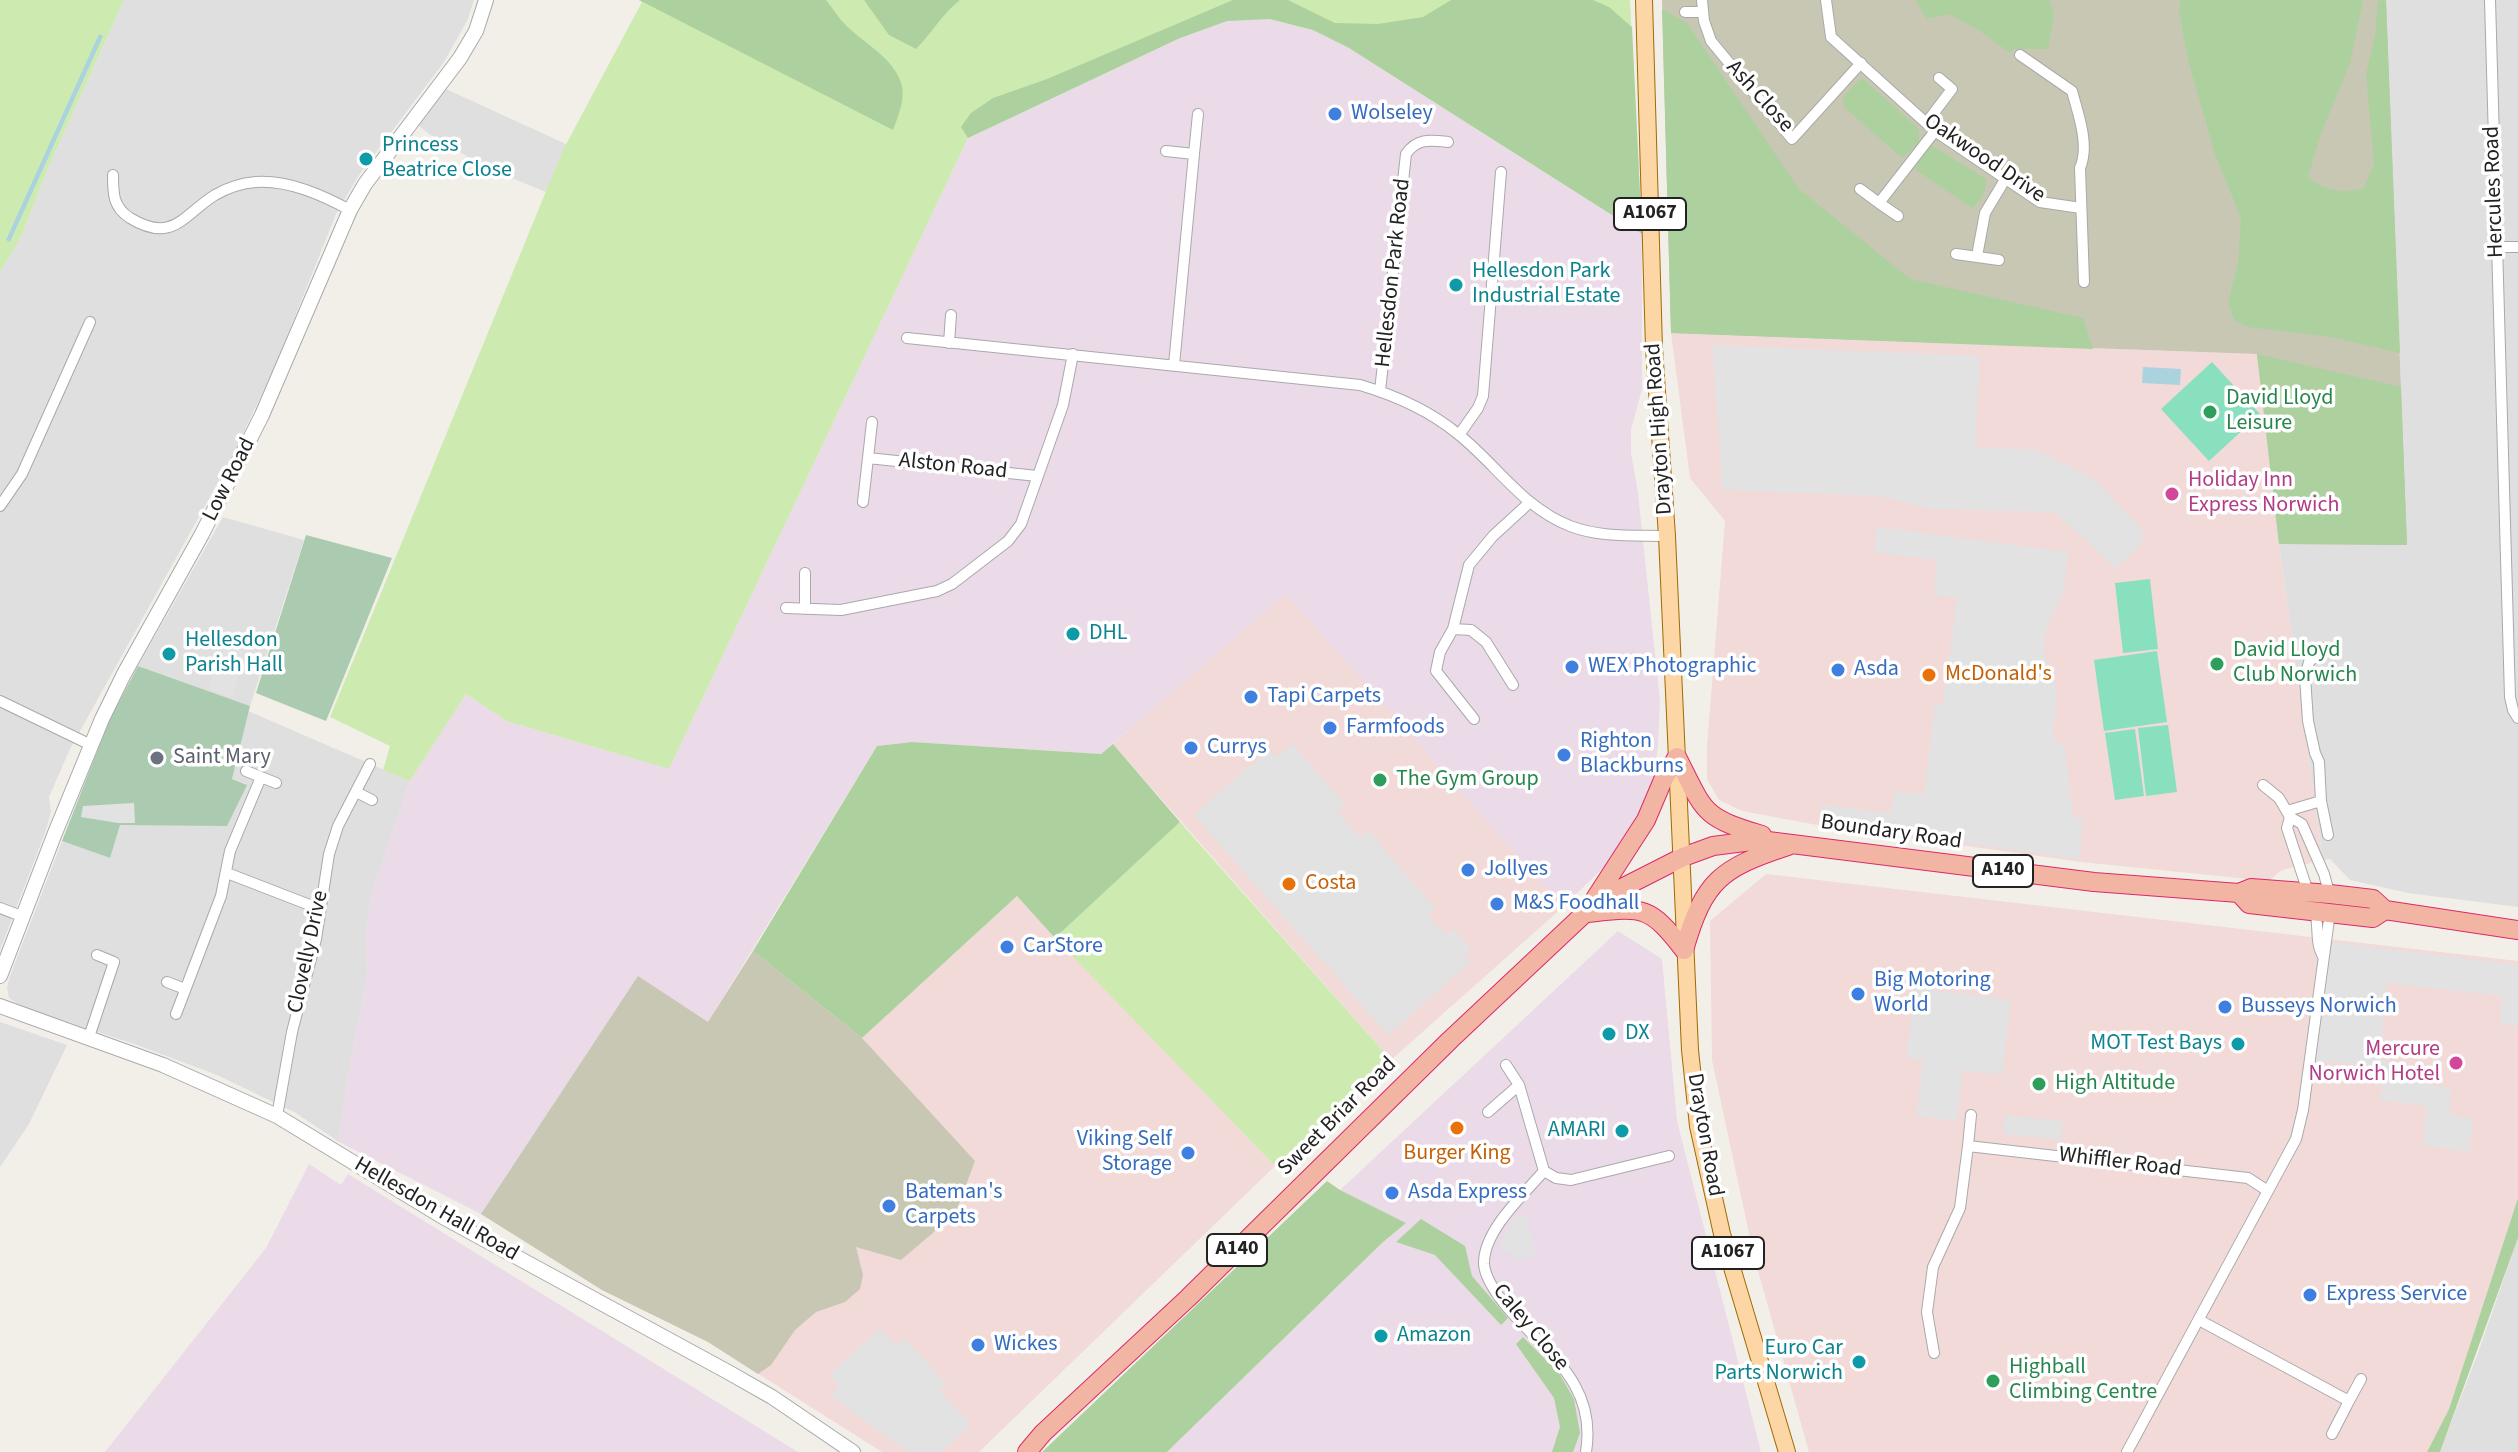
<!DOCTYPE html>
<style>
body{margin:0}
canvas{display:block;background:#f2efe9}
</style>
<canvas width="2518" height="1452"></canvas>
<script>
const g = document.querySelector('canvas').getContext('2d');
g.lineJoin = 'round';
function fillPath(path, color) {
  g.fillStyle = color;
  g.fill(path, 'evenodd');
}
function stroke(path, color, width, dash) {
  g.strokeStyle = color;
  g.lineWidth = width;
  g.lineCap = dash ? 'butt' : 'round';
  g.setLineDash(dash || []);
  g.stroke(path);
}
function label(font, color, halo, rows, align = 'center') {
  g.font = font + ' "Source Sans 3",sans-serif';
  g.lineWidth = 7;
  g.setLineDash([]);
  g.textBaseline = 'middle';
  g.strokeStyle = halo;
  g.fillStyle = color;
  for (const [text, x, y, turn = 0] of rows) {
    g.save();
    g.translate(x, y);
    g.rotate((+turn || 0) * Math.PI / 180);
    g.textAlign = isNaN(turn) ? turn : align;
    if (halo) g.strokeText(text, 0, 0);
    g.fillText(text, 0, 0);
    g.restore();
  }
}
fillPath(new Path2D(`
 M124,0H474L468,19L444,62L359,175L336,214L276,364L231,459L70,749L49,797L51,812L45,833L0,950V272L21,237L48,168Z
 M2386,0H2518V907L2408,893L2350,880L2330,859L2323,860L2279,544L2407,545Z
 M446,89L566,144L546,192L487,168L429,134L418,125Z
 M223,517L304,540L250,706L138,666Z
 M248,711L410,781L372,893L366,930L367,975L348,1077L339,1142L296,1113L217,1075L137,1045L22,1007L9,998L7,987L10,976L62,841L110,858L119,825L246,784L232,779Z
 M0,1022L67,1045L29,1124L0,1167Z
 M2518,1238V1452H2440L2479,1350Z`), '#e0dfdf');
fillPath(new Path2D(`
 M1671,333L2257,354L2279,544L2323,860L2282,870L2268,881L2081,862L1817,825L1742,811L1719,800L1707,779V746L1725,521L1690,478Z
 M1286,593L1563,907L1391,1060L1113,744Z
 M1766,874L2518,961V1198L2449,1409L2427,1452H1809L1754,1257L1712,1060L1710,921Z
 M1017,896L1275,1166L979,1452H882L708,1342L602,1290L481,1214L708,1022L753,951L862,1038Z`), '#f2dad9');
fillPath(new Path2D(`
 M1269,19L1313,30L1349,48L1642,234V389L1631,430V453L1638,493L1660,701L1658,744L1655,776L1645,807L1609,862L1563,907L1286,594L1101,754L912,742L877,746L708,1022L638,977L481,1214L339,1142L348,1077L367,975L366,930L372,893L410,781L466,694L506,721L669,769L968,138L1180,38L1227,21Z
 M1618,931L1662,959L1677,1121L1761,1452H1167L1382,1243L1406,1223L1340,1190Z
 M309,1164L341,1185L348,1174L798,1452H105L266,1248Z`), '#ebdbe8');
fillPath(new Path2D(`
 M1662,0H2386L2407,545L2279,544L2257,354L1671,333Z
 M753,951L862,1038L975,1161L955,1214L901,1260L856,1247L863,1275L860,1289L845,1302L816,1312L795,1330L771,1365L758,1374L708,1342L602,1290L481,1214L638,976L708,1022Z`), '#c7c7b4');
fillPath(new Path2D(`
 M0,0H124L48,168L21,237L0,272Z
 M639,0H1630L1642,234L1349,48L1313,30L1269,19L1227,21L1180,38L968,138L669,769L506,721L466,694L410,781L383,770L390,746L330,717L563,150L642,2Z
 M1180,822L1391,1060L1275,1166L1055,938Z`), '#cdebb0');
fillPath(new Path2D(`
 M639,0H826C834,10 841,22 851,30C869,46 896,61 902,86C905,100 898,117 893,130Z
 M864,0H960C942,14 932,33 916,49L889,35Z
 M1233,0H1288L1335,23L1378,24L1423,17L1451,0H1593L1609,7L1632,27L1642,234L1349,48L1313,30L1270,19L1227,21L1180,38L968,138L961,127L971,113L993,98L1047,79Z
 M1915,0H2049L2054,14L2048,49H2015L2009,52L1977,29L1949,14L1927,19Z
 M2181,0H2363L2350,63L2320,136L2308,177C2324,191 2343,194 2364,188L2374,164L2366,74L2375,35L2378,1L2386,0L2400,353L2331,337L2248,327L2234,320L2228,303L2238,263L2241,218L2215,154L2189,63L2179,12Z
 M1662,9L1687,23L1798,188L1910,279L2083,318L2093,349L1671,333Z
 M1863,79L1919,129V141L1904,157H1901L1844,107L1843,97L1858,81Z
 M1931,145L1986,179C1988,189 1980,202 1972,208L1916,170L1917,160Z
 M2257,354L2401,387L2407,545L2279,544Z
 M912,742L1101,754L1113,744L1180,822L1055,938L1017,896L862,1038L753,951L877,746Z
 M1327,1181L1340,1190L1406,1223L1382,1243L1167,1452H1042Z
 M2518,1198V1238L2440,1452H2427L2449,1409Z
 M1421,1219L1465,1246L1472,1276L1508,1318L1501,1325L1435,1255L1396,1242Z
 M1523,1337L1559,1373L1574,1399L1580,1433L1573,1452H1552L1560,1427L1554,1398L1516,1344Z`), '#add19e');
fillPath(new Path2D(`
 M306,535L392,558L326,721L256,693Z
 M138,666L250,706L232,779L247,785L227,826L120,825L110,858L62,841L109,721Z`), '#aacbaf');
fillPath(new Path2D(`
 M2212,362L2260,414L2209,461L2161,409Z
 M2150,579L2158,649L2123,653L2115,583Z
 M2157,651L2167,722L2104,731L2094,660Z
 M2168,725L2177,792L2146,796L2138,728Z
 M2135,729L2144,796L2115,800L2105,733Z`), '#88e0be');
fillPath(new Path2D(`
 M1712,345L1980,356L1975,447L2037,450L2095,479L2143,531L2142,543L2116,569L2055,512L1932,509L1879,496L1723,490Z
 M1877,527L2068,552L2064,591L2046,629L2043,653L2053,675L2057,700L2052,736L2065,748L2073,817L2083,819L2079,859L1820,823L1821,804L1891,814L1895,791L1924,795L1935,705H1943L1957,598L1934,595L1937,560L1874,552Z
 M229,635L252,639L232,697L208,689Z
 M1293,744L1345,804L1337,811L1360,837L1368,830L1435,908L1428,915L1446,935L1454,929L1471,949L1465,955L1471,962L1388,1035L1194,815L1269,749L1277,758Z
 M134,803L135,823H118L81,817L83,806Z
 M2330,942L2518,965V1026L2500,1024L2502,996L2387,983L2380,1060L2392,1061L2391,1069L2424,1074L2423,1084L2451,1088L2450,1115L2473,1119L2469,1152L2423,1145L2427,1106L2380,1100L2385,1067L2315,1061Z
 M1915,988L2011,1000L2002,1075L1963,1070L1956,1121L1916,1116L1923,1060L1906,1058Z
 M2005,1115L2063,1121L2061,1140L2003,1134Z
 M1526,1215L1536,1255L1515,1261L1512,1251L1503,1253L1500,1245L1514,1217Z
 M880,1328L896,1345L904,1338L946,1383L939,1390L971,1424L942,1452H907L831,1396L837,1388V1383L830,1374Z`), '#e2e2e2');
fillPath(new Path2D(`
 M99,34L103,36L10,242L6,240Z
 M2143,367L2181,369L2180,385L2142,383Z`), '#aad3df');
const minor = new Path2D(`
 M1702,0L1704,21L1711,41L1792,139L1861,63
 M1826,0L1831,37L1935,131L2040,202L2081,208
 M2490,0L2510,697L2513,710L2518,718
 M1685,12H1703
 M2020,55L2072,91C2078,114 2090,145 2080,168L2084,282
 M1927,122L1952,89L1939,78
 M1166,151L1194,154L1174,365
 M1194,154L1198,114
 M113,175C113,194 113,207 130,218C173,244 183,215 215,195C227,188 243,183 256,182C289,180 322,195 350,210
 M1860,189L1879,203
 M1898,216L1879,203L1935,131
 M2497,247H2518
 M1956,254L1999,260
 M1977,256L1985,213L2006,178
 M907,338L1360,385C1394,395 1430,411 1458,434C1496,464 1523,508 1570,526C1601,538 1635,535 1667,536
 M949,343L951,315
 M1380,391L1406,154C1417,138 1430,140 1448,142
 M1459,435L1478,408L1483,396L1501,172
 M868,458L872,422
 M863,502L868,458L1037,476
 M0,506L22,474L90,322
 M786,608L841,610L937,591L952,584L1008,541L1021,524L1063,405L1073,354
 M805,609V573
 M1453,629L1471,630L1486,642L1513,685
 M0,701L91,745
 M1474,719L1436,671L1440,652L1453,629L1469,565L1493,536L1529,503
 M246,771L261,777
 M2263,785L2279,798L2290,817L2302,824L2324,874L2330,896
 M356,792L372,800
 M2321,801L2328,835
 M2287,811L2321,801L2319,762L2315,753L2308,721L2305,677L2309,662L2324,648
 M2290,817L2287,828L2309,895
 M227,873L320,909
 M0,908L24,917
 M2315,910C2319,925 2315,944 2323,956
 M167,982L185,989
 M176,1014L221,896L230,851L261,777L276,783
 M89,1037L114,962L97,955
 M1506,1065L1519,1085L1544,1171L1556,1178L1571,1180L1669,1156
 M1488,1112L1519,1085
 M1971,1115L1968,1146L2248,1178L2268,1191
 M277,1116L292,1032L316,939L329,854L338,826L370,764
 M1544,1171C1524,1194 1483,1231 1484,1264C1485,1279 1498,1296 1507,1307C1547,1354 1597,1383 1586,1452
 M2199,1320L2349,1401L2361,1379
 M1934,1353L1927,1312L1933,1267L1960,1208L1968,1146
 M2332,1434L2349,1401
 M2127,1452L2296,1139L2303,1110L2330,912`);
const tertiary = new Path2D(`
 M0,976L55,833L102,719L124,674L202,534L262,415L350,210L365,184L460,58L476,31L486,0
 M0,1006L163,1065L277,1116L443,1217L728,1372L772,1397L853,1452`);
const primary = new Path2D(`
 M1644,0L1654,348L1667,536L1690,1050L1698,1126L1722,1234L1787,1452`);
const trunk = new Path2D(`
 M2239,893L2249,904L2373,918L2385,910
 M1591,905L1646,820L1663,780L1677,757C1705,812 1701,817 1762,835
 M1588,913C1643,907 1649,905 1684,950
 M1684,950C1704,880 1721,868 1788,846
 M1027,1452L1043,1433L1188,1298L1450,1040L1584,914L1618,890L1683,857L1713,846L1760,840L2094,882L2239,893L2251,888L2330,894L2373,899L2385,910L2518,930`);
stroke(minor, '#a9a9a9', 12);
stroke(tertiary, '#a9a9a9', 16);
stroke(primary, '#a06b00', 18);
stroke(trunk, '#dc2a67', 20);
stroke(minor, '#fff', 10);
stroke(tertiary, '#fff', 14);
stroke(primary, '#fcd6a4', 16);
stroke(trunk, '#f2b4a3', 18);
for (const [x, y, r, color] of [
 [1335,114,8,"#3f7fe0"],
 [366,159,8,"#0f9aa8"],
 [1456,285,8,"#0f9aa8"],
 [2210,412,8,"#2e9e5b"],
 [2172,494,8,"#d1479c"],
 [1073,634,8,"#0f9aa8"],
 [169,654,8,"#0f9aa8"],
 [2217,664,8,"#2e9e5b"],
 [1572,667,8,"#3f7fe0"],
 [1838,670,8,"#3f7fe0"],
 [1929,675,8,"#e8710a"],
 [1251,697,8,"#3f7fe0"],
 [1330,728,8,"#3f7fe0"],
 [1191,748,8,"#3f7fe0"],
 [1564,755,8,"#3f7fe0"],
 [157,758,8,"#6b7280"],
 [1380,780,8,"#2e9e5b"],
 [1468,870,8,"#3f7fe0"],
 [1289,884,8,"#e8710a"],
 [1497,904,8,"#3f7fe0"],
 [1007,947,8,"#3f7fe0"],
 [1858,994,8,"#3f7fe0"],
 [2225,1007,8,"#3f7fe0"],
 [1609,1034,8,"#0f9aa8"],
 [2238,1044,8,"#0f9aa8"],
 [2456,1063,8,"#d1479c"],
 [2039,1084,8,"#2e9e5b"],
 [1457,1128,8,"#e8710a"],
 [1622,1131,8,"#0f9aa8"],
 [1188,1153,8,"#3f7fe0"],
 [1392,1193,8,"#3f7fe0"],
 [889,1206,8,"#3f7fe0"],
 [2310,1295,8,"#3f7fe0"],
 [1381,1336,8,"#0f9aa8"],
 [978,1345,8,"#3f7fe0"],
 [1859,1362,8,"#0f9aa8"],
 [1993,1381,8,"#2e9e5b"]
]) {
  const dot = new Path2D();
  dot.arc(x, y, r, 0, 2 * Math.PI);
  g.fillStyle = color;
  g.fill(dot);
  stroke(dot, '#fff', 3);
}
for (const [x, y, w] of [
 [1650,214,72],
 [2003,871,60],
 [1237,1250,60],
 [1728,1253,72]
]) {
  const box = new Path2D();
  box.roundRect(x - w / 2, y - 16, w, 32, 6);
  g.fillStyle = '#fff';
  g.fill(box);
  stroke(box, '#222', 2);
}
label('bold 20px', '#222', null, [
 ["A1067",1650,214],
 ["A140",2003,871],
 ["A140",1237,1250],
 ["A1067",1728,1253]
]);
label('22px', '#222', '#fff', [
 ["Ash Close",1759,97,48],
 ["Oakwood Drive",1984,159,34],
 ["Hercules Road",2495,192,-92],
 ["Hellesdon Park Road",1394,273,-84],
 ["Drayton High Road",1660,429,-94],
 ["Alston Road",953,467,6],
 ["Low Road",230,480,-63],
 ["Boundary Road",1891,833,8],
 ["Clovelly Drive",309,952,-78],
 ["Sweet Briar Road",1338,1117,-45],
 ["Drayton Road",1704,1135,80],
 ["Whiffler Road",2120,1163,7],
 ["Hellesdon Hall Road",436,1210,30],
 ["Caley Close",1530,1328,50]
]);
label('22px', '#366cbe', '#fff', [
 ["Wolseley",1351,114],
 ["WEX Photographic",1588,667],
 ["Asda",1854,670],
 ["Tapi Carpets",1267,697],
 ["Farmfoods",1346,728],
 ["Righton",1580,742],
 ["Blackburns",1580,767],
 ["Currys",1207,748],
 ["Jollyes",1484,870],
 ["M&S Foodhall",1513,904],
 ["CarStore",1023,947],
 ["Big Motoring",1874,981],
 ["World",1874,1006],
 ["Busseys Norwich",2241,1007],
 ["Viking Self",1172,1140,"right"],
 ["Storage",1172,1165,"right"],
 ["Bateman's",905,1193],
 ["Carpets",905,1218],
 ["Asda Express",1408,1193],
 ["Express Service",2326,1295],
 ["Wickes",994,1345]
], 'left');
label('22px', '#0d838f', '#fff', [
 ["Princess",382,146],
 ["Beatrice Close",382,171],
 ["Hellesdon Park",1472,272],
 ["Industrial Estate",1472,297],
 ["DHL",1089,634],
 ["Hellesdon",185,641],
 ["Parish Hall",185,666],
 ["DX",1625,1034],
 ["MOT Test Bays",2222,1044,"right"],
 ["AMARI",1606,1131,"right"],
 ["Amazon",1397,1336],
 ["Euro Car",1843,1349,"right"],
 ["Parts Norwich",1843,1374,"right"]
], 'left');
label('22px', '#27864d', '#fff', [
 ["David Lloyd",2226,399],
 ["Leisure",2226,424],
 ["David Lloyd",2233,651],
 ["Club Norwich",2233,676],
 ["The Gym Group",1396,780],
 ["High Altitude",2055,1084],
 ["Highball",2009,1368],
 ["Climbing Centre",2009,1393]
], 'left');
label('22px', '#b23c85', '#fff', [
 ["Holiday Inn",2188,481],
 ["Express Norwich",2188,506],
 ["Mercure",2440,1050,"right"],
 ["Norwich Hotel",2440,1075,"right"]
], 'left');
label('22px', '#c56008', '#fff', [
 ["McDonald's",1945,675],
 ["Costa",1305,884],
 ["Burger King",1457,1154,"center"]
], 'left');
label('22px', '#5b616d', '#fff', [
 ["Saint Mary",173,758]
], 'left');
</script>
